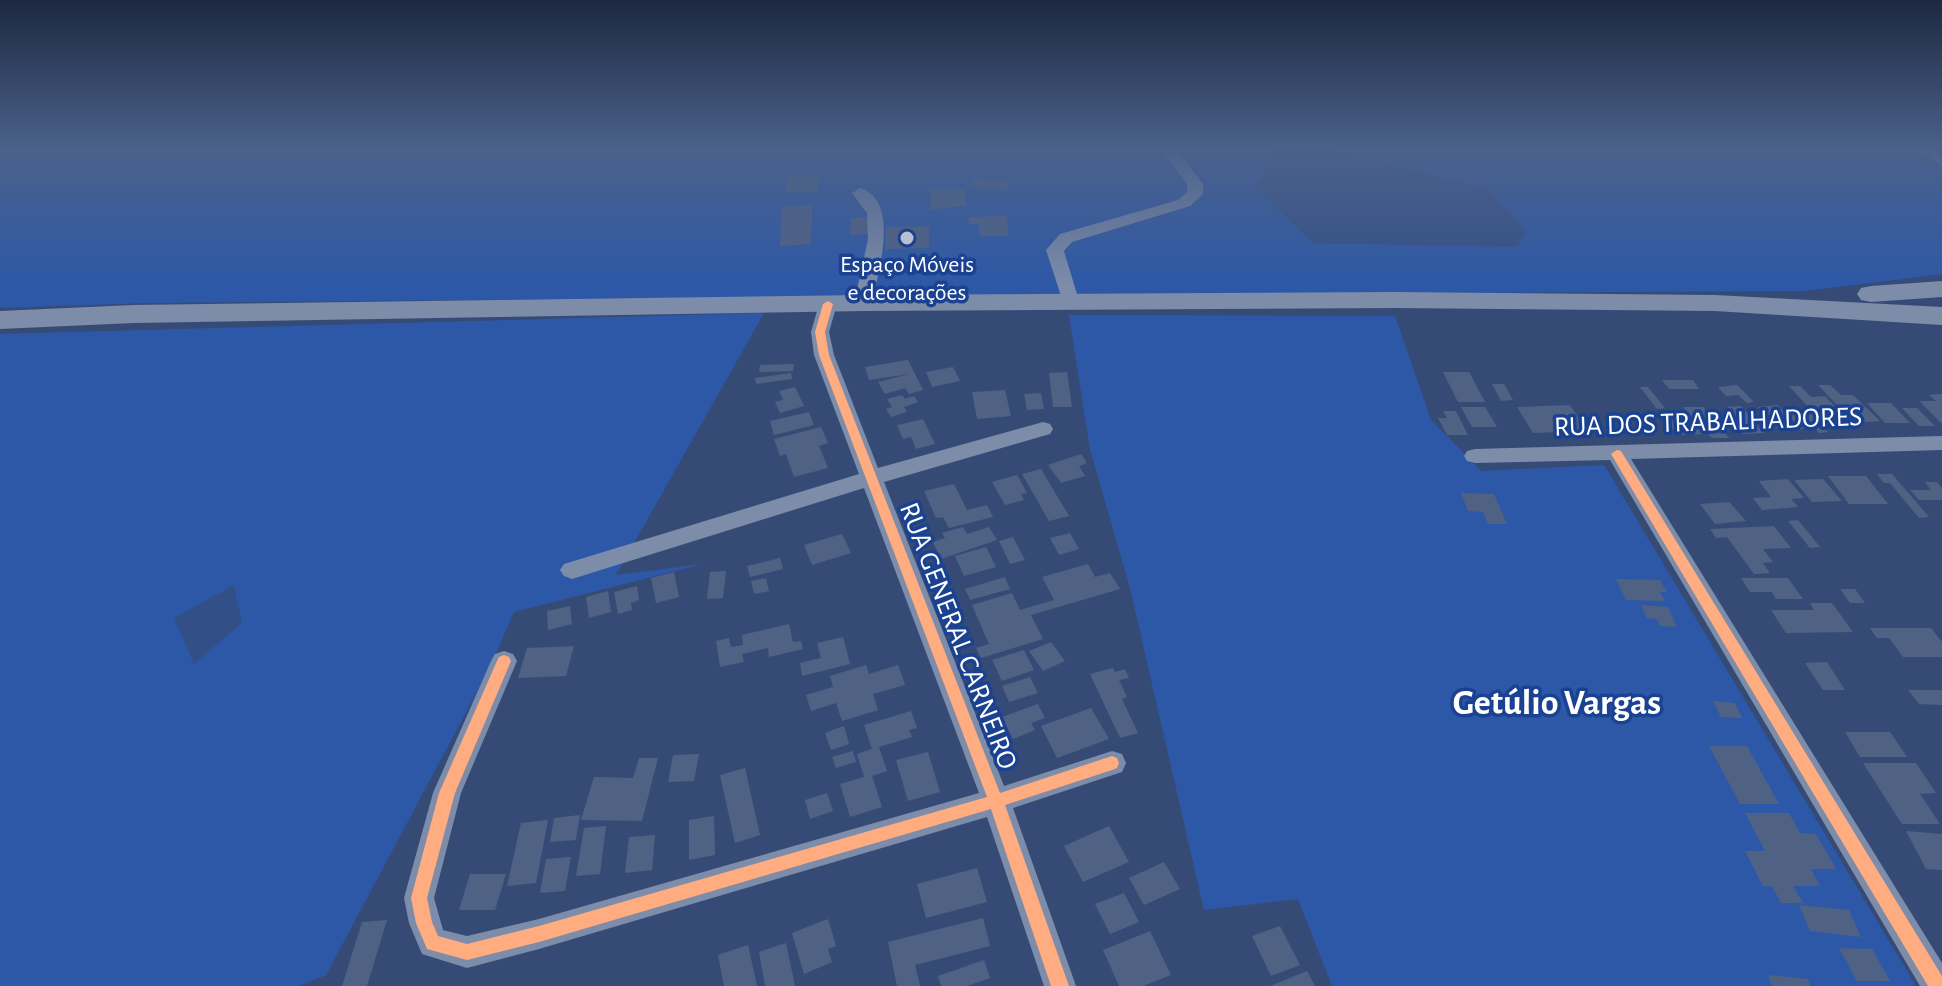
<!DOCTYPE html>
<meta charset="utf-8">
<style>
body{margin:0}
canvas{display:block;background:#354b76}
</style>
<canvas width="1942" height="986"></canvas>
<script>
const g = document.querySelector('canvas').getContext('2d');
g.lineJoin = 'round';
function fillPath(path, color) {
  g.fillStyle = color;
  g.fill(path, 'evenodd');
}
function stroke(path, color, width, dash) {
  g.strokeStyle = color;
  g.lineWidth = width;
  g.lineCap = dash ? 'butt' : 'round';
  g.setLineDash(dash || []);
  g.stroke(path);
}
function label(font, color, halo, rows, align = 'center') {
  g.font = font + ' "Alegreya Sans",sans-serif';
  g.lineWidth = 7;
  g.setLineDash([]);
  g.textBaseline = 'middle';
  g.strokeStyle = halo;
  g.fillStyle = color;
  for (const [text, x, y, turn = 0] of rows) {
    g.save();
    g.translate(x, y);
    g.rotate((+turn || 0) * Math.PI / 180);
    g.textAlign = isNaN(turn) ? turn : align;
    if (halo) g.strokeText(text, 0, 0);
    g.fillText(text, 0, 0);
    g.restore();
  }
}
fillPath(new Path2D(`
 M0,149H1914L1942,168V274L1805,291L895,296L149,303L0,308Z
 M764,313L616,575L703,564L514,612L488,671L326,975L299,986H0V334Z
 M1069,315L1395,316L1431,420L1481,471L1604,465L1916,986H1332L1298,899L1204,910L1130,588L1090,449Z`), '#2d58a7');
fillPath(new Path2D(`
 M1277,149H1327L1489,189L1527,233L1517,247L1312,243L1255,187Z
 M234,585L242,623L194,664L174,618Z`), '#324f88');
fillPath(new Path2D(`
 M788,175H819L817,191L785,192Z
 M972,179L1009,181L1008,190L971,186Z
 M964,189L966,205L931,210L930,190Z
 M812,205L811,244L780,246L782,207Z
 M1007,216L1009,236H980L979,224H969L968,217Z
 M872,217L870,234L850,235L851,218Z
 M929,226V248L885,249L886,227Z
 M908,360L923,390L909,394L905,388L885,394L878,382L909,374L869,380L865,367Z
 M794,364L793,371L759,372L760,365Z
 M953,367L960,381L932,387L926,372Z
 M1067,372L1072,407H1053L1049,373Z
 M1443,372H1469L1485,402H1458Z
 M791,373L792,379L756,384L755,378Z
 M1662,380H1693L1699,389H1669Z
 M1492,384H1504L1513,400L1501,401Z
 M1737,385L1754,402L1747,403L1738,395L1726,396L1718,387Z
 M1818,385H1830L1841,395H1853L1880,421L1854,423Z
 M1789,386H1800L1811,397L1825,396L1849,422L1823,423Z
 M795,387L804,406L780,413L775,402L783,400L779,391Z
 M1640,387H1648L1665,408L1657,409Z
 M1005,390L1011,416L977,419L972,392Z
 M1041,393L1044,409L1027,410L1024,394Z
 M1942,394V424L1919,401H1936L1929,395Z
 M902,395L905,399L914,396L918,402L904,407L907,412L891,417L886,409L892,407L887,399Z
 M1867,403H1891L1910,423H1885Z
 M1570,405L1587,431L1533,433L1517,407Z
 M1778,405L1798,428L1778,429L1758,407Z
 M1741,406L1764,433L1743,434L1726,414H1733L1727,407Z
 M1461,407H1485L1497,427H1472Z
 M1683,407H1703L1729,438H1712L1708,434L1677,435L1666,421L1693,420Z
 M1902,408H1917L1935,426H1919Z
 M1443,411H1456L1468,435H1447L1438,418H1447Z
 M1809,411L1828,432L1819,433L1815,428L1800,429L1786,412Z
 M809,412L814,425L774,435L770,421Z
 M923,419L935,444L916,449L911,437L903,439L897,425Z
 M821,427L828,443L819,446L828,468L794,477L786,454L780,456L774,439Z
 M1081,454L1087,463L1079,466L1085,476L1061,483L1048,465Z
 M1041,469L1069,516L1049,521L1022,474Z
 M1877,474H1892L1929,517L1919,518L1890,483H1884Z
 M1017,475L1027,493L1021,494L1024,500L1005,505L992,482Z
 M1828,476H1866L1888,504H1849Z
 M1788,479L1804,498L1791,499L1798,507L1762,510L1753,498L1771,497L1759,481Z
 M1823,479L1842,501L1812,502L1794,480Z
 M1925,482H1937L1942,488V500H1919L1910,490H1931Z
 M954,484L967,510L987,505L993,517L949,528L943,517L936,518L924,491Z
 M1461,493L1494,494L1507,524H1488L1483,512L1468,511Z
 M1729,502L1746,521L1715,524L1700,504Z
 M1798,520L1820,547L1810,548L1788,521Z
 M1774,526L1791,548L1763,549L1773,562L1763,563L1770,573L1754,574L1727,537L1716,538L1710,529Z
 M963,527L967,534L989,527L997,540L941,559L933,542L945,538L942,533Z
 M1070,533L1079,549L1059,555L1050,538Z
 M842,534L851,553L812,565L804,545Z
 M1013,537L1025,560L1010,564L999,541Z
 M986,547L996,567L964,576L955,556Z
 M780,558L783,569L750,577L747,566Z
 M1088,564L1095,577L1110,573L1120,589L1031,615L1043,639L981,658L976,648L989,644L972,605L1012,593L1020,610L1054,600L1042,577Z
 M726,571L723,598L707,599L710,572Z
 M674,572L679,597L656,603L651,578Z
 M1005,577L1010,589L970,600L965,589Z
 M766,578L769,591L754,594L751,581Z
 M1741,578H1788L1803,599H1776L1772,592H1750Z
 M1616,579L1660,580L1667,592H1660L1665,601L1626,600Z
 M637,586L639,600L631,603L632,610L618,614L614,592Z
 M1840,589H1855L1865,603H1850Z
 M608,591L611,612L589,618L586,597Z
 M1810,603H1832L1853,632L1786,633L1771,610H1814Z
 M1641,605L1668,607L1677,627L1660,626L1657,619L1647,618Z
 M570,606L572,624L548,630L547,611Z
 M789,624L793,642L801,641L803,649L769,657L768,648L742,654L744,662L720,667L716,641L729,638L731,647L743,645L742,635Z
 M1870,628H1931L1942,642V657H1903L1889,638H1877Z
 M843,637L850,664L802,676L800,663L821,658L817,643Z
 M1051,642L1065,661L1043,671L1029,651Z
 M574,646L566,676L518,678L527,648Z
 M1024,650L1034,670L1002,681L992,660Z
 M1827,662L1845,690H1823L1805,663Z
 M866,665L869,674L898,665L905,685L873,694L878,710L842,721L836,703L811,711L806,695L833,687L830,676Z
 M1113,668L1115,672L1125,669L1129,678L1119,680L1127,697L1122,699L1138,733L1120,738L1090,674Z
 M1030,677L1038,693L1009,702L1002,686Z
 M1908,690H1942V705L1919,704Z
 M1713,701L1735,703L1742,718L1721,717Z
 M1038,704L1045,718L1031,723L1035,730L1013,739L1002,717Z
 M1091,708L1109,739L1057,758L1041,726Z
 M911,711L917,728L909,730L912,737L879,747L887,771L872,776L882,807L850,817L840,784L864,777L857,754L872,749L864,725Z
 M844,726L849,744L831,750L825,733Z
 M1845,732H1890L1907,757H1860Z
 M1709,746H1747L1779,804H1740Z
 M853,751L856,762L836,768L832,757Z
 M928,752L940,792L908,801L896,760Z
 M699,754L694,781L668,782L673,755Z
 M639,758H658L642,821L581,820L594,777L633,778Z
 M1863,763H1916L1936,793L1920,794L1940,824H1902Z
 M745,768L760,835L735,843L720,775Z
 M827,793L833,811L810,819L805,800Z
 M1745,813H1789L1800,833L1816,834L1836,869H1811L1820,886H1793L1803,903H1781L1772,886H1763L1745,851H1765Z
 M580,815L576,840L550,842L554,818Z
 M714,816L715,855L689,860V820Z
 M548,820L536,883L507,886L521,823Z
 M606,826L600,874L576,876L584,828Z
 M1109,826L1129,862L1083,882L1064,846Z
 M1906,831L1942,834V870L1926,869Z
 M655,835L652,870L625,873L629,837Z
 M571,857L565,891L540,893L546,859Z
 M1164,862L1180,889L1144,905L1129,878Z
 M977,868L987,902L926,918L917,884Z
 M470,874H506L495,910H459Z
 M1124,893L1139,922L1110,934L1095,904Z
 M1799,905L1849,910L1861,937L1810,931Z
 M983,918L990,946L915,965L920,986H897L888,942Z
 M828,919L836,946L828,949L832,962L804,974L792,933Z
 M387,920L367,986H342L362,922Z
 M1280,926L1300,965L1271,976L1252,936Z
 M1150,931L1171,975L1143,986H1119L1103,950Z
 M786,943L795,986H765L759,952Z
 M748,945L757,986H724L718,955Z
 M1839,948L1872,949L1890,981H1857Z
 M984,960L990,978L967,986H941L938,976Z
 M1307,971L1315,986H1270Z
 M1768,975L1808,979L1810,986H1772Z`), '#4f6284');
fillPath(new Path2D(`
 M1160,149H1176L1203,184V194L1190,206L1072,242L1064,251L1079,301L1076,305H1064L1046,250L1060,234L1178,200L1187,192V184Z
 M1916,149H1934L1942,154V166Z
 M860,188C901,200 878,274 872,303L863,308L854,303L868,239L867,213L852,193Z
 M828,299L837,304L829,332L834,355L878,468L1043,422L1050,424L1053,429L1050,434L884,482L1004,786L1112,751L1122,754L1126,763L1122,772L1013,808L1076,986H1044L987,817L539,949L467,968L422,954L409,923L404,898L433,793L491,661L495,654L504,651L513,654L517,661L461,793L434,898L443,930L467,936L539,919L979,793L864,488L572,579L564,576L560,570L564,564L859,474L814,355L811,332L819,304Z
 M1942,436V450L1631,459L1942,963V986H1920L1610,460L1475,463L1467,461L1464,456L1467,451L1475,449Z`), '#7d8ca9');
fillPath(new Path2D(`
 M1942,281V297L1871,302L1861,300L1857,294L1861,288L1871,286Z
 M1395,292L1715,295L1942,307V325L1715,311L1395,308L863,311L134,323L0,329V311L134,305L863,295Z`), '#7d8ca9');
fillPath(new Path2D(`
 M828,301L833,304L825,332L829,355L1000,793L1112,756L1117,758L1119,763L1117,768L1112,770L1005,805L1069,986H1051L991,809L539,942L467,960L427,949L416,923L411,898L439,793L497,661L499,657L504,655L509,657L511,661L455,793L427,898L432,922L438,936L467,944L539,926L987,797L819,355L815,332L823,304Z
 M1617,450L1621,451L1942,976V986H1928L1611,454Z`), '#ffac80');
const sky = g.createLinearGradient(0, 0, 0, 287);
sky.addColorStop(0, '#1d2941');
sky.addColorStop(0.52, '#4b618a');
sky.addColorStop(1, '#4b618a00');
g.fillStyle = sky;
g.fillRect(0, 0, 1942, 287);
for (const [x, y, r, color] of [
 [907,238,8,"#b8c0cf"]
]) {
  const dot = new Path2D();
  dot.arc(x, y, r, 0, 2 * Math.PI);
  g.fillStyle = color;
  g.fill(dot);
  stroke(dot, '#1a4291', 3);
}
label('24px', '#fff', '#1a4291', [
 ["Espaço Móveis",907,265],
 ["e decorações",907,293]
]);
label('28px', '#fff', '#1a4291', [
 ["RUA DOS TRABALHADORES",1708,422,-2],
 ["RUA GENERAL CARNEIRO",958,636,69]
]);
label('bold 36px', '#fff', '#1a4291', [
 ["Getúlio Vargas",1557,703]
]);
</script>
